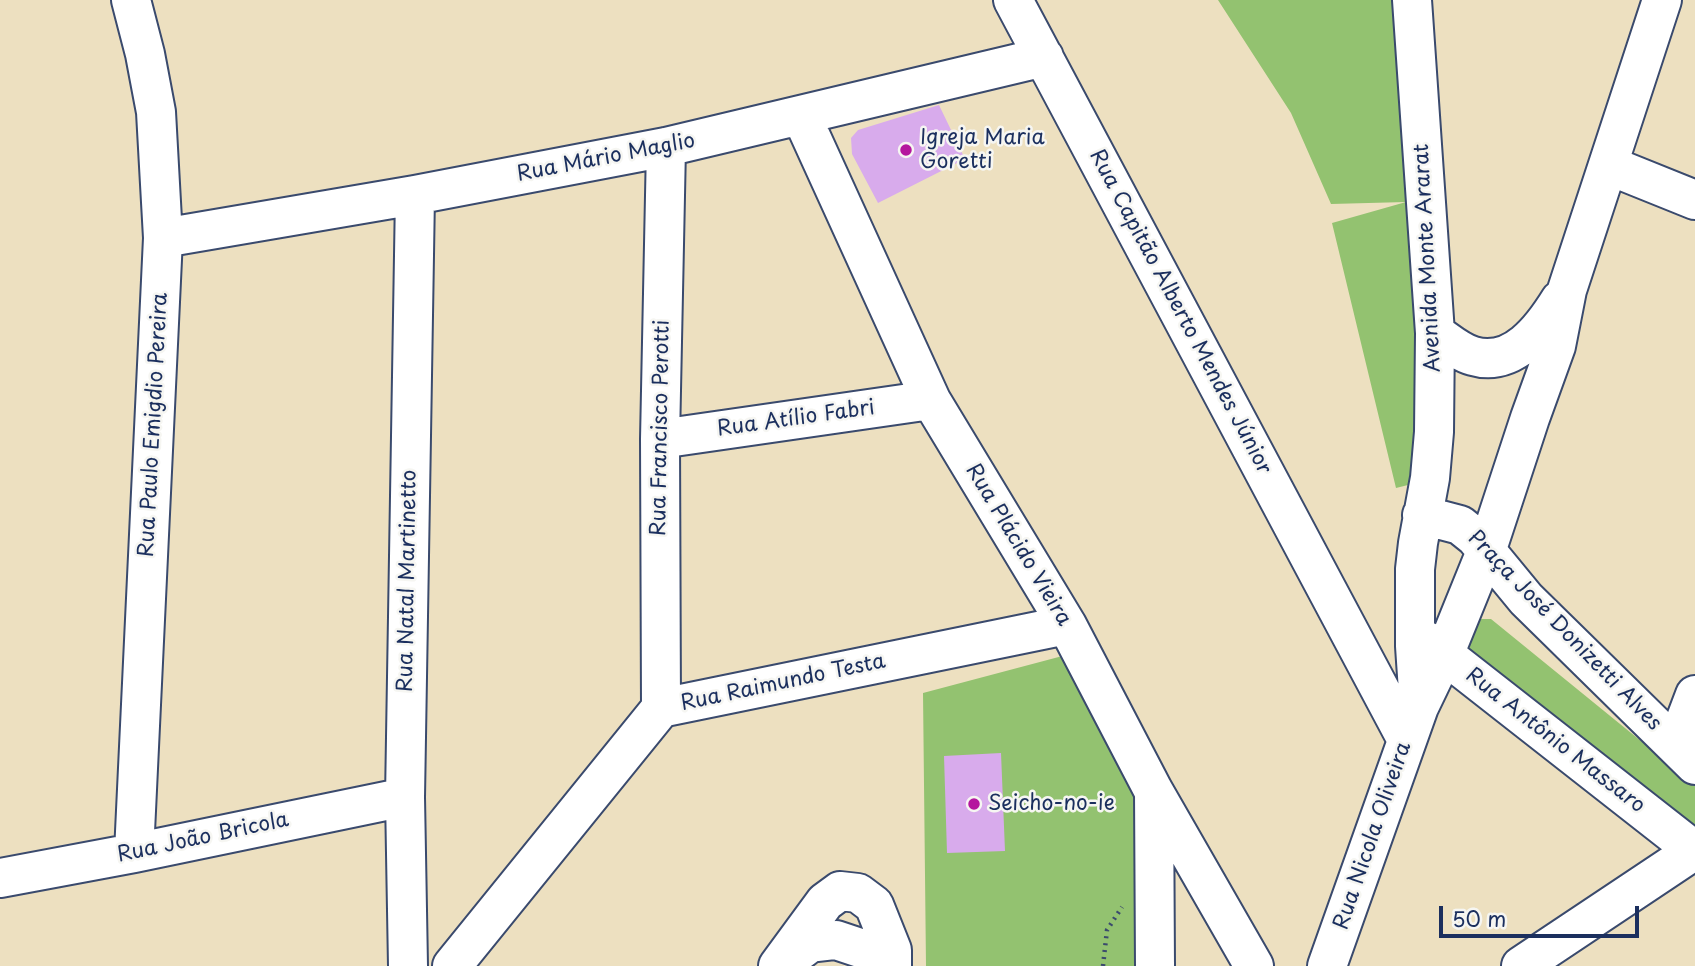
<!DOCTYPE html>
<meta charset="utf-8">
<style>
body{margin:0}
#map{position:relative;width:1695px;height:966px;overflow:hidden;background:#ede0c0;font-family:"Playpen Sans",sans-serif}
canvas{display:block}
.scale{position:absolute;left:1439px;top:906px;width:200px;height:32px;box-sizing:border-box;border:4px solid #1b2f5e;border-top:0;padding-left:9px;font-size:21px;line-height:24px;white-space:nowrap;color:#1b2f5e;-webkit-text-stroke:5px #f6f6f2;paint-order:stroke}
</style>
<div id="map">
<canvas width="1695" height="966"></canvas>
<div class="scale">50 m</div>
</div>
<script>
const g = document.querySelector('canvas').getContext('2d');
g.lineJoin = 'round';
function fillPath(path, color) {
  g.fillStyle = color;
  g.fill(path, 'evenodd');
}
function stroke(path, color, width, dash) {
  g.strokeStyle = color;
  g.lineWidth = width;
  g.lineCap = dash ? 'butt' : 'round';
  g.setLineDash(dash || []);
  g.stroke(path);
}
function label(font, color, halo, rows, align = 'center') {
  g.font = font + ' "Playpen Sans",sans-serif';
  g.lineWidth = 5;
  g.setLineDash([]);
  g.textBaseline = 'middle';
  g.strokeStyle = halo;
  g.fillStyle = color;
  for (const [text, x, y, turn = 0] of rows) {
    g.save();
    g.translate(x, y);
    g.rotate((+turn || 0) * Math.PI / 180);
    g.textAlign = isNaN(turn) ? turn : align;
    if (halo) g.strokeText(text, 0, 0);
    g.fillText(text, 0, 0);
    g.restore();
  }
}
fillPath(new Path2D(`
 M1218,0H1393L1413,201L1420,482L1396,488L1332,223L1406,202L1331,204L1291,113Z
 M1478,619H1491L1695,785V845L1459,659Z
 M1070,654L1143,789L1139,966H926L923,693Z`), '#93c270');
fillPath(new Path2D(`
 M939,105L965,159L878,203L852,154L851,138L858,130Z
 M1001,753L1005,851L947,853L944,756Z`), '#d8abec');
const minor = new Path2D(`
 M131,0L145,54L156,112L163,238L134,853
 M1013,0L1407,740
 M1412,0L1435,333L1434,432L1430,478L1418,543L1415,569V646L1419,706
 M801,115L931,400L1067,625L1153,790L1254,966
 M1608,165L1695,200
 M163,238L415,195L666,147L1044,57
 M1435,333C1447,341 1459,352 1473,356C1513,368 1542,329 1560,300
 M660,439L931,400
 M1422,515L1460,525L1475,537L1526,599L1695,765
 M1427,641L1695,851
 M661,708L660,439L666,147
 M1676,745L1695,695
 M1154,792L1155,966
 M0,878L134,853L405,797
 M786,961L810,943L836,940L866,950L881,966
 M408,966L405,797L415,195
 M452,966L661,708L1067,625
 M778,966L825,902L840,891L858,893L874,905L892,950V966
 M1327,966L1419,707L1444,655L1487,549L1530,418L1556,346L1567,290L1662,0
 M1521,966L1695,850`);
stroke(minor, '#3a4a6d', 42);
stroke(new Path2D(`
 M1103,966L1107,930L1122,907`), '#3a4a6d', 4.5, [2, 5]);
stroke(minor, '#fff', 38);
for (const [x, y, r, color] of [
 [906,150,7,"#b5179e"],
 [974,804,7,"#b5179e"]
]) {
  const dot = new Path2D();
  dot.arc(x, y, r, 0, 2 * Math.PI);
  g.fillStyle = color;
  g.fill(dot);
  stroke(dot, '#f6f6f2', 2.5);
}
label('21px', '#1b2f5e', '#f6f6f2', [
 ["Igreja Maria",920,138],
 ["Goretti",920,162],
 ["Seicho-no-ie",988,804]
], 'left');
label('21px', '#1b2f5e', '#f6f6f2', [
 ["Rua Mário Maglio",606,158,-11],
 ["Avenida Monte Ararat",1428,258,-93],
 ["Rua Capitão Alberto Mendes Júnior",1180,312,62],
 ["Rua Atílio Fabri",796,419,-8],
 ["Rua Paulo Emigdio Pereira",154,425,-87],
 ["Rua Francisco Perotti",661,428,-89],
 ["Rua Plácido Vieira",1018,545,59],
 ["Rua Natal Martinetto",408,581,-89],
 ["Praça José Donizetti Alves",1564,631,46],
 ["Rua Raimundo Testa",783,683,-12],
 ["Rua Antônio Massaro",1555,741,38],
 ["Rua Nicola Oliveira",1373,836,-71],
 ["Rua João Bricola",203,838,-12]
]);
</script>
